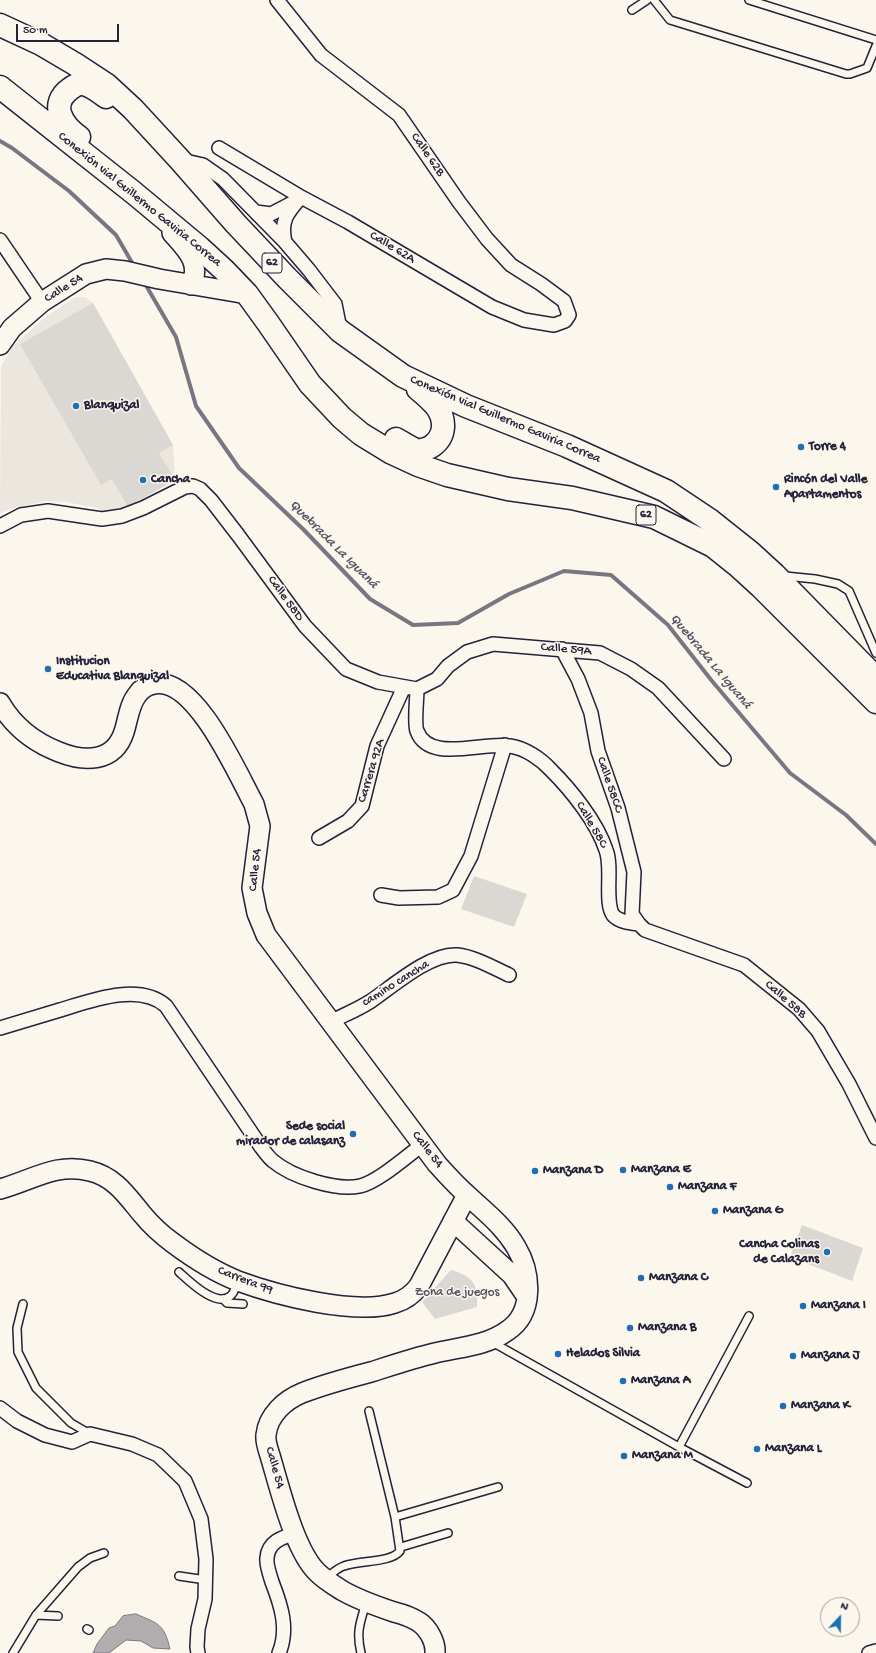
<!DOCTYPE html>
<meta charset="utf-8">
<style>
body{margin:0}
#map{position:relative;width:876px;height:1653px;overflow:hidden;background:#fbf7ec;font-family:"Gochi Hand",sans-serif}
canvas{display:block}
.north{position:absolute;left:820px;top:1597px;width:40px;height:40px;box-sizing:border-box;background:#fbf7ec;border:1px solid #a4a2a5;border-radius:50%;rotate:22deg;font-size:11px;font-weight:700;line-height:16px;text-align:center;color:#22223b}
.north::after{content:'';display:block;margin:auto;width:14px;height:18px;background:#1f6fb2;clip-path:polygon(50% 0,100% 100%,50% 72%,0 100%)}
.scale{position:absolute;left:16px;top:24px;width:103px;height:18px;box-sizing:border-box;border:2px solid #22223b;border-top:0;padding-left:5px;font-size:12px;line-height:14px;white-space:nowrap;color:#22223b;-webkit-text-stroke:3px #fbf7ec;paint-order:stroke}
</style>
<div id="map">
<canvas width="876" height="1653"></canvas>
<div class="north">N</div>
<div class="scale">50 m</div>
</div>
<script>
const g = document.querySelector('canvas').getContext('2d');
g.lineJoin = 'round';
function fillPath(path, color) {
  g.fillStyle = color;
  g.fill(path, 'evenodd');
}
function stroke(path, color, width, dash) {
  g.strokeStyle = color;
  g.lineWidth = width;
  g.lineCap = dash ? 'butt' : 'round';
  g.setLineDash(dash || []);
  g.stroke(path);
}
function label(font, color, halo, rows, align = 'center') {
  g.font = font + ' "Gochi Hand",sans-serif';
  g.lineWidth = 3;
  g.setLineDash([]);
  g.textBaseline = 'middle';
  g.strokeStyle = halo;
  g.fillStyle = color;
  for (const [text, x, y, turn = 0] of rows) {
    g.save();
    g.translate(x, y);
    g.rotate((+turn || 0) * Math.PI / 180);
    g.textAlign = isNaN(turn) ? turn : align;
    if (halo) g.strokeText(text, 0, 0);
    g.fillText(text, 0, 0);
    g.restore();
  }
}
fillPath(new Path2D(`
 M75,297H85L93,303L173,445L175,480L128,507L109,515L97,508L66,502L45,501L14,508L0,513L1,366L13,346L43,319Z`), '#ebe7df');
fillPath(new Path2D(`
 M93,303L173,445L159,453L175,480L128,507L112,479L101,485L20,344Z
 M474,876L527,894L514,927L461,909Z
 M802,1225L863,1248L852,1281L790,1257Z
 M451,1270C473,1276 479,1285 477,1307L435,1319L422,1302Z`), '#dbd8d3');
const water = new Path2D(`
 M136,1614C159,1624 164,1624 170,1649L153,1648L141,1641L126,1640L109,1653H93L97,1644L109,1628L115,1626L123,1616Z`);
fillPath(water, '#b1aeb0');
stroke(water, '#787681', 1);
stroke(new Path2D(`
 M0,141L12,148L69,191L116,235L134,266
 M144,282L176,337L196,406L239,468L304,530L370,599L413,625L458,623L509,594L564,571L611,575L668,625L712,681L790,773L846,815L876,844`), '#787681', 4);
const lane = new Path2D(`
 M654,0L670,20L846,74H850L867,68L876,46
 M749,0L876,40
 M632,10L647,0
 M785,576L815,579L838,584L849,591L876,653
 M179,1272C189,1281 220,1312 233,1293C235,1289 237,1285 238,1281
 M223,1299L227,1303L243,1304
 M23,1304L17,1328L18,1352L36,1388L71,1423L90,1434
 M492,1342L679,1447L747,1483
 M679,1447L749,1316
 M395,1517L498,1487
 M401,1547L448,1533
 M179,1576L206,1580
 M326,1578C332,1574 337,1568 344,1566C359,1560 391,1563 400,1551L395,1517L369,1411
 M36,1615L58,1616
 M87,1629L89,1630
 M13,1653L36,1615L78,1567L90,1558L104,1553
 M361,1653C356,1632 360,1623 366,1603`);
const street = new Path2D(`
 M219,148L301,197L348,222L492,307L524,320L554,325L565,321L569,315L564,301L541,284L511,265L487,239L459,202L399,115L321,55L277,0
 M181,160L203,165L223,179L285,242L309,270L335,304L340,329
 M256,212L271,214L294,202
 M0,240L42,302
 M285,242C280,221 287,213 301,197
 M0,526L21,515L48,511L102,519L122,516L143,508L185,487L193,486L200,489L211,500L238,535L305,626L346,669L378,682L417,689L437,679L448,666L467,652L493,644L600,653L631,669L658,688L724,759
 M562,649L578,679L591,713L598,751L618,808L634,872L632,914L639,924L645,930L744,965L799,1009L818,1031L849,1084L876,1138
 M417,689C417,699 414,724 417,731C429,764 484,741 510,746C525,748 541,759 551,770C571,790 597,822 606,850C613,867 604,902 613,915C619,922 631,923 639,924
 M319,838L348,821L362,806L377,746L404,687
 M381,895L399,898L438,897L453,890L471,856L505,745
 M330,1022C344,1015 359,1009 371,1001C393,986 430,953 457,955C475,957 492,967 509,975
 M0,1028C20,1022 40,1016 60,1010C90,1001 139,982 166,1006L261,1147C265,1152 268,1157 273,1161C292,1177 336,1191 360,1186C378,1182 407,1156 422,1145
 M0,1408L17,1421L45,1435L72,1442L90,1434L132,1444L158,1455L185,1481L201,1519L206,1559L205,1599L198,1629L197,1647L198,1653
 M279,1653C289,1629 281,1605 272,1582C270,1575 266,1565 267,1558C268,1542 282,1537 295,1534
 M869,1653L876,1651`);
const secondary = new Path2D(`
 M172,233C186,249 202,263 191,285
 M0,345L12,328L42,302L86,274L106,269L125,271L159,279L247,294
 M0,703C14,727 33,742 59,752C84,762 114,763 124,732C128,720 129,705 137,695C141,689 147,685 154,684C195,675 238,775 254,804L260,826L252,888L257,913L266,935L437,1164C446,1174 456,1185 466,1194C484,1211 503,1225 516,1247C531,1272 535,1313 507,1331C486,1346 460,1347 435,1353C414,1358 393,1365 371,1372C348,1378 325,1384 302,1393C285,1400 268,1415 266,1435C265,1443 269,1451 271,1459C280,1489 295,1552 318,1573C325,1580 335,1586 343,1591C359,1600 376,1606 394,1612C402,1614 411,1617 419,1622C428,1628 436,1642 435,1653
 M0,1189C31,1181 56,1162 90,1171C115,1177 127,1196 142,1214C151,1225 162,1235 173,1243C193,1258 215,1272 238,1281C276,1295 356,1316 395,1303C405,1300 413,1294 419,1286L467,1195
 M453,1221L512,1275L527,1297`);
const highway = new Path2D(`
 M0,25L41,44L75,64L107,85L133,109L180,160L236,224L287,278L340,331L403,376L466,406L567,446L666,491L711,521L750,552L774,574L876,678
 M0,87L134,193L200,248L224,270L247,294L268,323L310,384L342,418L361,434L392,453L418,465L447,475L508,489L572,498L654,517L713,546L738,566L761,587L876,702
 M79,137C62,125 49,104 70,89C74,86 79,83 84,84C92,86 101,93 106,97
 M396,439L417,451C422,450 428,449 432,446C446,436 446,419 436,406C431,400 424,394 418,389`);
stroke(lane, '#22223b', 10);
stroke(street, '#22223b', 16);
stroke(secondary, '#22223b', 22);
stroke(highway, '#22223b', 25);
stroke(lane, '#fbf7ec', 7);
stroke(street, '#fbf7ec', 13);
stroke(secondary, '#fbf7ec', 19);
stroke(highway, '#fbf7ec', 22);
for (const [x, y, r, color] of [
 [76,406,4,"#1f6fb2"],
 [801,447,4,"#1f6fb2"],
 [143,480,4,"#1f6fb2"],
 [776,487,4,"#1f6fb2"],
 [48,669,4,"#1f6fb2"],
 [353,1134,4,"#1f6fb2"],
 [623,1170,4,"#1f6fb2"],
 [535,1171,4,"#1f6fb2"],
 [670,1187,4,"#1f6fb2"],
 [715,1211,4,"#1f6fb2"],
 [827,1252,4,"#1f6fb2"],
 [641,1278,4,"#1f6fb2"],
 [803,1306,4,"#1f6fb2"],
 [630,1328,4,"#1f6fb2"],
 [558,1354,4,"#1f6fb2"],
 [793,1356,4,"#1f6fb2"],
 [623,1381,4,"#1f6fb2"],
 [783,1406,4,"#1f6fb2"],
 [757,1449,4,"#1f6fb2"],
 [624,1456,4,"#1f6fb2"]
]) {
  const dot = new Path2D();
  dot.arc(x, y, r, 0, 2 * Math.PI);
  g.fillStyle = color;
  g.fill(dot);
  stroke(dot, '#fbf7ec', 1.5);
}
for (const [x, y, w] of [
 [272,263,20],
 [646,515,20]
]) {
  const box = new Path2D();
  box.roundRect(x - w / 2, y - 10, w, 20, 3);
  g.fillStyle = '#fbf7ec';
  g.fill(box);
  stroke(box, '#22223b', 1);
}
label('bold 12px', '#22223b', null, [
 ["62",272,263],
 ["62",646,515]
]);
label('13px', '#22223b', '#fbf7ec', [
 ["Calle 62B",427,155,55],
 ["Conexión vial Guillermo Gaviria Correa",139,200,39],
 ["Calle 62A",392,248,31],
 ["Calle 54",64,289,-32],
 ["Conexión vial Guillermo Gaviria Correa",505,420,23],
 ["Calle 58D",285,599,54],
 ["Calle 59A",566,650,5],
 ["Carrera 92A",372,771,-73],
 ["Calle 58CC",609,785,71],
 ["Calle 58C",591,825,60],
 ["Calle 54",256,870,-84],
 ["camino cancha",396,984,-32],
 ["Calle 58B",785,1000,41],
 ["Calle 54",427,1150,52],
 ["Carrera 99",245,1281,21],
 ["Calle 54",274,1468,74]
]);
label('bold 13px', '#22223b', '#fbf7ec', [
 ["Blanquizal",84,406],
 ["Torre 4",809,447],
 ["Cancha",151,480],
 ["Rincón del Valle",784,480],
 ["Apartamentos",784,495],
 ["Institucion",56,662],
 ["Educativa Blanquizal",56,677],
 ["Sede social",345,1127,"right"],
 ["mirador de calasanz",345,1142,"right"],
 ["Manzana E",631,1170],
 ["Manzana D",543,1171],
 ["Manzana F",678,1187],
 ["Manzana G",723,1211],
 ["Cancha Colinas",819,1245,"right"],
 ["de Calazans",819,1260,"right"],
 ["Manzana C",649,1278],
 ["Manzana I",811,1306],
 ["Manzana B",638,1328],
 ["Helados Silvia",566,1354],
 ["Manzana J",801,1356],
 ["Manzana A",631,1381],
 ["Manzana K",791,1406],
 ["Manzana L",765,1449],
 ["Manzana M",632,1456]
], 'left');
label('13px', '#505061', '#fbf7ec', [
 ["Zona de juegos",457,1293]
]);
label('italic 14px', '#545364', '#fbf7ec', [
 ["Quebrada La Iguaná",333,545,45],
 ["Quebrada La Iguaná",710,662,50]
]);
</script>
